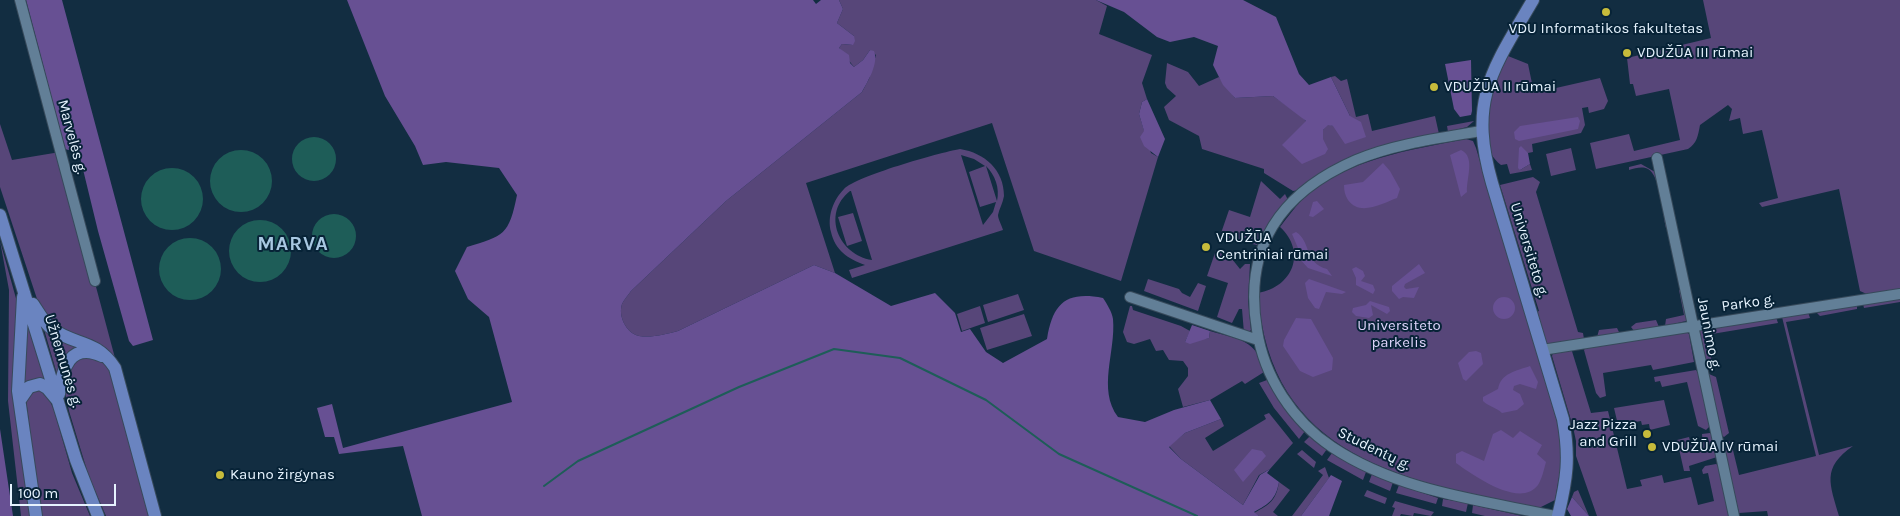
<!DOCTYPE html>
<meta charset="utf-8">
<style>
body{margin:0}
#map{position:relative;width:1900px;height:516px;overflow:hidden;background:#122d41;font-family:Karla,sans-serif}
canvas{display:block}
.scale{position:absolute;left:10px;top:484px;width:106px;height:22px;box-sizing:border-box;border:2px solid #e6f3fe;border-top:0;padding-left:6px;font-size:15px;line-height:18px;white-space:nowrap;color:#e6f3fe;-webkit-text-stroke:4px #072337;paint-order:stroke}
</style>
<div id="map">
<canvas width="1900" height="516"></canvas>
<div class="scale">100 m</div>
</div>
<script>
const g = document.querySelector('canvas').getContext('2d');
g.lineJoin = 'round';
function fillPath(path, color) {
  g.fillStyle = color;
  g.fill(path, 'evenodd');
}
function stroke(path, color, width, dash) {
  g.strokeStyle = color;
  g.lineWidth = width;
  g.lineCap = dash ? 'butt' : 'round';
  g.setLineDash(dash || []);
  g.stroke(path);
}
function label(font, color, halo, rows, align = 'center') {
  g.font = font + ' Karla,sans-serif';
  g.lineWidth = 4;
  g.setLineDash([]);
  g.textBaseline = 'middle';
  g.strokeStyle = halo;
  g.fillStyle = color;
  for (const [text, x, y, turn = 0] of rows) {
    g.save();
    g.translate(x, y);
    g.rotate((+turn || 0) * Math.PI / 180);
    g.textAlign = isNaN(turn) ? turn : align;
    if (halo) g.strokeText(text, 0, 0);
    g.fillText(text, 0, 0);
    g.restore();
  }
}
fillPath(new Path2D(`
 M839,0H1096L1107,6L1099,34L1152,55L1142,83L1147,99L1142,102L1139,114L1151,153L1158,157L1121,281L1034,251L992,123L806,183L835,273L814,265L678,331C666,334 652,338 639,336C626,333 618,316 622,304C624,300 628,295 631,291L726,201L862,92L869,79L876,55L870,50L863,60L854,67L839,48L842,44L852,45L854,36L837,23L843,9Z
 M1703,0H1900V290L1869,295L1860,291L1839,189L1762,207L1759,203L1778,198L1762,130L1743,134L1740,118L1729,121L1732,109L1728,105L1700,125C1698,136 1697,143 1688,149L1596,169L1590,143L1629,134L1634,151L1680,140L1669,89L1636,96L1633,84H1630L1627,58L1711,38Z
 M1508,56L1528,64L1534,93L1600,78L1608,101L1604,109L1589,113L1588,107L1582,108L1585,125L1581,133L1532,144L1533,152L1528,153L1524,152L1520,170L1530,164L1532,170L1510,174L1507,164L1501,165C1469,139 1493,85 1508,56Z
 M1167,63L1188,72L1199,86L1219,77L1235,98L1273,96L1300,115L1323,139V130L1328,124L1333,126L1350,116L1331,77L1335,76L1341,81L1347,79L1356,117L1368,114L1372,131L1435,116L1439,134L1359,154L1339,163L1299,190L1293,191L1264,173V169L1202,149L1199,136L1169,120L1164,107L1176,96L1167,88L1165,83Z
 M1474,121L1467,127L1448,132L1447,126Z
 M0,124L12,160L60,152L115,358L106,348L93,340L58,329L39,305L0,187Z
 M1466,139L1473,141L1476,148L1558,425L1562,460L1555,500L1539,508C1404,481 1269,458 1258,293C1293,287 1307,252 1280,227C1287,218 1294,208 1302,200C1345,159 1410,150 1466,139Z
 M1571,148L1576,170L1551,176L1546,154Z
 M960,149C985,153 1004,170 1004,196C1003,203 999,209 998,215C998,219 1002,226 1003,230L852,278L849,270L865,265C848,259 835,250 831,232C827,217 833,200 844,189C857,176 938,153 960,149ZM961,155L974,159L985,166L969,172L980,207L996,202L993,212L983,225ZM986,166C995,175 1000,188 997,201ZM850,191H851L872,260C839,255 821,214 850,191Z
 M1641,164L1655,172L1668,226L1666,228C1663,214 1660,175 1648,169C1642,166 1636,168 1629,170V167Z
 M1533,177L1540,182L1536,192L1578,332L1583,333L1584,339L1548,345L1545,342L1536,312L1539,311L1500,185Z
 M1261,181L1280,199L1285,194L1288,200L1264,231L1257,245L1252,244L1250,237L1236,240L1220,236L1229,210L1250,217Z
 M853,213L862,241L847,246L838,217Z
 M0,241L17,302L31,516H21L8,401L9,290Z
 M1216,250L1232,259L1240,269L1245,264H1250L1248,301L1251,330L1248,333H1244L1242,309H1239L1232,323L1217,317L1228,283L1207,276Z
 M1148,279L1179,289L1182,293L1190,297L1198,283L1206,286L1198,311L1144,291Z
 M1679,290H1681L1687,318L1686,321L1665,326L1666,319L1684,315Z
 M1018,294L1024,310L988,322L983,305Z
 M1900,298V302L1864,308L1863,304Z
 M1857,304V309L1820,316L1817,313Z
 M980,306L985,323L962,331L957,314Z
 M1130,306H1132L1133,310L1181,326L1190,331L1185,342L1209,338L1210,331C1237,339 1258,339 1264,372L1245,384L1242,381L1210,400L1183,407L1178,389L1188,376V368L1183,361L1169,360L1163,350L1156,351L1150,339L1134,344L1127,342L1123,332Z
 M1808,312L1810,318L1786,322L1819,455L1853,446C1821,468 1830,484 1839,516H1768L1767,511L1739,513L1723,445L1725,441L1731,442L1739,475L1816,456L1782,317Z
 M1024,314L1032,336L987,350L980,328Z
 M1776,317L1778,323L1706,335L1713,366L1706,370L1699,331Z
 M1656,320L1659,327L1635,332L1631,327L1636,323Z
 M27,326L29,330L46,384L21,383Z
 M43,326L84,346L57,374Z
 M1617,328L1620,334L1597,337L1599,330Z
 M1685,331L1689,334L1694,362L1653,370L1651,365L1603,373L1606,396L1600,398L1596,393L1584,350L1586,347Z
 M1571,348L1591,413L1608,411L1627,489L1642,486L1640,480L1662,475L1664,483L1691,477L1698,505L1714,501L1708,473L1703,474L1702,470L1705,466L1716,464L1720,466L1732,516H1597L1576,456V441L1573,427L1552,356L1553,353Z
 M89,356L104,363L110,370L151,516H106L89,477L69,411L63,381L74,361Z
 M1696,370L1699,374L1710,426L1706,430L1698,426L1687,382L1662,387L1660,381L1655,382L1654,377Z
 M1709,374L1716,377L1729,433L1724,437L1721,435L1707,376Z
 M1267,380L1285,409L1305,431L1299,439L1274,408L1259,383Z
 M36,389L42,390L48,397L54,410L72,473L90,516H41L26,399Z
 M1664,400L1670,425L1650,430L1649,424L1642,425L1641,421L1618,425L1614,408Z
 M1269,413L1293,443L1270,469L1259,475L1243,505L1181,459L1169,446L1185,433L1221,419L1224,426L1205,438L1213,451L1266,419L1264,415Z
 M1710,433L1713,435L1717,457L1689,466L1690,471H1684L1677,440L1689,437L1693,452L1703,450L1702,434Z
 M1310,436L1327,449L1322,456L1304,442Z
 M1302,450L1316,462L1314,468L1297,454Z
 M1332,453L1366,472L1363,480L1327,460Z
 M1325,467L1329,478L1301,516H1292L1323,475L1318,471Z
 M1372,474L1393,482L1390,491L1369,482Z
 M1279,482L1290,490L1273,512L1278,516H1259L1254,513C1270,504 1276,501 1279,482Z
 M1399,485L1438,498L1436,504L1396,493Z
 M1367,490L1387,498L1385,504L1364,496Z
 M1578,490L1589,516L1572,497L1574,492Z
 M1443,499L1468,503L1466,512L1442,506Z
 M1395,501L1434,512L1431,516L1414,513L1413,516L1401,514L1400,516H1392L1395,508L1392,507Z
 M1473,505L1522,516H1485L1472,513Z`), '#574679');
fillPath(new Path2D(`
 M26,0H62L153,340L133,346L129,341L98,231L79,153L65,149Z
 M347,0H813L816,4L821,0H839L843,9L837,23L854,36L855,41L853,45L842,44L839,48L849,55L850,63L854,67L863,60L870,50L874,51C879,63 868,81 862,92L726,201L631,291C628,295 624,300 622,304C618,316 626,333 639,336C652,338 666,334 678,331L814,265L835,273L891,306L935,293L955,313L961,332L970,329L986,352L1003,363L1047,339C1053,303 1066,291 1103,298C1107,304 1112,312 1113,319C1116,352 1097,389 1118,417L1145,422L1174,410L1210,400L1221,419L1185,433L1169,447L1181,459L1243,505L1260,475L1270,469L1267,473L1279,482C1276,499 1269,504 1254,512L1259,516H422L403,446L339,454L334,437H325L317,408L332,404L343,448L512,402L489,317L468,299L455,271L467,247C504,236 509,235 517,195L499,168L446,162L423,165L415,146L385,96Z
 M1096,0H1243L1276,17L1299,74L1309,85L1331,77L1350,116L1361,122L1366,137L1345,144L1333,126L1328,125L1323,130V139L1328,149L1325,154L1302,164L1282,145L1306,121L1273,96L1235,98L1223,85L1213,65L1218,46L1194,37L1170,42L1157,37L1124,12Z
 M1471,60L1472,111L1471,115L1460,117L1454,109L1445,64Z
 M1147,99L1165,139L1158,157L1144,146L1140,137L1144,131L1139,114L1142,102Z
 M1578,117L1580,121L1578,129L1519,141L1515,139L1514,132L1520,126Z
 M1521,146L1528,153L1530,164L1520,170L1518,168L1519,148Z
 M1461,150C1476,157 1466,179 1467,192L1461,197L1450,155Z
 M1383,163L1390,171L1400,189L1397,198C1383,203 1360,217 1348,200C1345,195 1344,191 1344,185L1363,182Z
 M1317,201L1324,209L1313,217L1309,216L1313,202Z
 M1296,232C1311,241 1304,263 1327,269L1332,276L1308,268L1298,257V248L1292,234Z
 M1419,264L1425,273L1405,284L1404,287L1406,289L1419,287L1414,298L1403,297L1399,299L1392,291V286Z
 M1356,267L1363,271L1365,276L1361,281L1373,285L1375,290L1373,294L1356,285V278L1352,269Z
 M1309,279L1346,292L1342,294L1326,292L1319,309L1315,308L1308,298L1305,283Z
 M1493 308a11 11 0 1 1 22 0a11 11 0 1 1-22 0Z
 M1370,301L1389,307L1390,311L1387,314L1371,305L1373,315L1369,318L1356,316L1352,312L1353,308L1366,305Z
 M1296,318L1311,319L1333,358L1332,370L1313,377L1300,371L1283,346L1284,340Z
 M1192,325L1210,331L1209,338L1190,344L1185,342Z
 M1476,351L1481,353L1483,364L1466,381L1463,379L1458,363L1469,352Z
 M1530,366L1538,382L1536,389L1520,384L1514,386L1513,390L1520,394L1524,404L1517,410L1502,413C1496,407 1489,407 1483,401V397L1498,389C1501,373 1516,371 1530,366Z
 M0,429L13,516H0Z
 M1501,430L1513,438L1520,431L1542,445L1537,454L1546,462C1544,469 1542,479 1538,485C1520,509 1473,475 1456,463V454L1462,451L1484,461L1493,434Z
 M1252,449L1262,451L1266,456L1243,482L1234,470Z
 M1331,475L1342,481L1329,516H1301Z
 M1572,497L1589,516H1571L1567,509Z`), '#675093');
fillPath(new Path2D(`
 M292 159a22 22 0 1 1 44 0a22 22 0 1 1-44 0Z
 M210 181a31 31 0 1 1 62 0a31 31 0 1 1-62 0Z
 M141 199a31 31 0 1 1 62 0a31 31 0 1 1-62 0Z
 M312 236a22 22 0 1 1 44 0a22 22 0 1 1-44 0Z
 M229 251a31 31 0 1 1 62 0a31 31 0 1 1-62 0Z
 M159 269a31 31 0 1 1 62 0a31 31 0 1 1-62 0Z`), '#1e5d58');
stroke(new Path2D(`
 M544,486L578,461L739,387L834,349L900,358L986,400L1059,454L1197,516`), '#1e5d58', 2);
const minor = new Path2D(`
 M20,0L95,281
 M1481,131C1440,138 1394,144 1356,160C1280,193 1243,247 1257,330C1264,377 1293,421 1332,447C1398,491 1480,500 1555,516
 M1657,158L1734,516
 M1130,297L1258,340
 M1542,350L1900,294`);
const major = new Path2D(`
 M1533,0C1492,70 1468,100 1492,183L1563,419C1570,457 1567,479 1558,516
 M0,215L76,460L98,516
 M23,297L18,391L36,516
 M33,304C39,313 44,323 52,329C76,346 96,339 115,368L155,516
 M59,394C62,369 70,341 102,356
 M20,400L29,387L40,384L47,388L57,400`);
stroke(minor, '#374a5b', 12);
stroke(major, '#374a5b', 14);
stroke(minor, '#627f97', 10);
stroke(major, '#6a84c0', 12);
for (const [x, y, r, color] of [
 [1606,12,5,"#c7bb3b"],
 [1627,53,5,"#c7bb3b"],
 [1434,87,5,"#c7bb3b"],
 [1206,247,5,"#c7bb3b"],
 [1647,434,5,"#c7bb3b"],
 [1652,447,5,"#c7bb3b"],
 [220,475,5,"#c7bb3b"]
]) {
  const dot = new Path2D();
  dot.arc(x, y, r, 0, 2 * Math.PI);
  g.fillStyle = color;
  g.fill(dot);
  stroke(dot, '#072337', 2);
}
label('15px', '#e6f3fe', '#072337', [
 ["VDU Informatikos fakultetas",1606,29,"center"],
 ["VDUŽŪA III rūmai",1637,53],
 ["VDUŽŪA II rūmai",1444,87],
 ["VDUŽŪA",1216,238],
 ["Centriniai rūmai",1216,255],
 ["Jazz Pizza",1637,425,"right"],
 ["and Grill",1637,442,"right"],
 ["VDUŽŪA IV rūmai",1662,447],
 ["Kauno žirgynas",230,475]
], 'left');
label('15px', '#e6f3fe', '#072337', [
 ["Marvelės g.",72,137,75],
 ["Universiteto g.",1529,250,73],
 ["Parko g.",1748,303,-8],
 ["Jaunimo g.",1709,334,79],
 ["Užnemunės g.",63,361,73],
 ["Studentų g.",1374,449,26]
]);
label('15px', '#dfd4fb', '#072337', [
 ["Universiteto",1399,326],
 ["parkelis",1399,343]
]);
g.letterSpacing = '1px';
label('bold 20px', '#a8c8e2', '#072337', [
 ["MARVA",293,244]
]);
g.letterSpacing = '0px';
</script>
